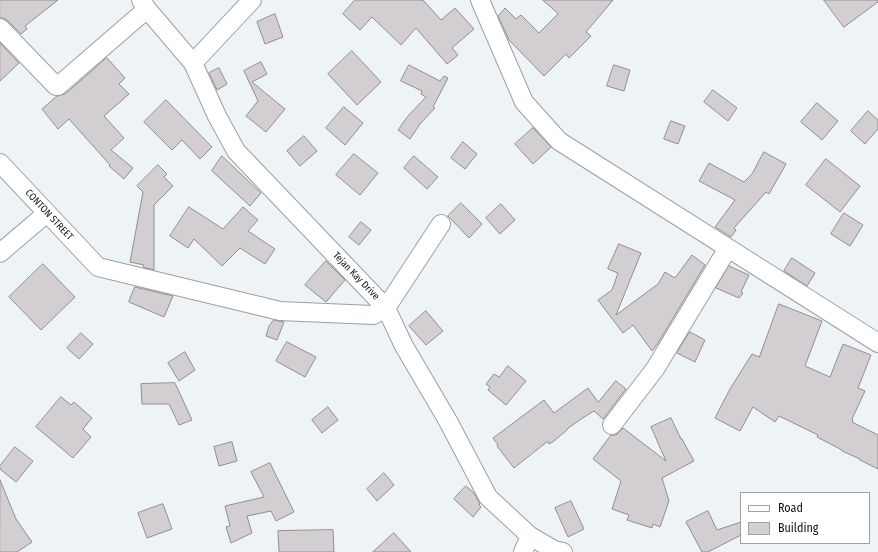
<!DOCTYPE html>
<style>
body{margin:0}
#map{position:relative;width:878px;height:552px;overflow:hidden;background:#eef3f7;font-family:"Fira Sans Condensed",sans-serif}
canvas{display:block}
.legend{position:absolute;left:740px;top:492px;width:130px;height:52px;box-sizing:border-box;background:#fff;border:1px solid #a0a1a1;margin:0;padding:5px 7px;list-style:none;font-size:12px;color:#111314}
.legend li{display:flex;align-items:center;gap:8px;height:20px}
.legend b{width:20px;border:1px solid #a0a1a1}
</style>
<div id="map">
<canvas width="878" height="552"></canvas>
<ul class="legend">
<li><b style="height:5px;background:#fff"></b>Road</li>
<li><b style="height:11px;background:#d3ced1"></b>Building</li>
</ul>
</div>
<script>
const g = document.querySelector('canvas').getContext('2d');
g.lineJoin = 'round';
function fillPath(path, color) {
  g.fillStyle = color;
  g.fill(path, 'evenodd');
}
function stroke(path, color, width, dash) {
  g.strokeStyle = color;
  g.lineWidth = width;
  g.lineCap = dash ? 'butt' : 'round';
  g.setLineDash(dash || []);
  g.stroke(path);
}
function label(font, color, halo, rows, align = 'center') {
  g.font = font + ' "Fira Sans Condensed",sans-serif';
  g.lineWidth = 4;
  g.setLineDash([]);
  g.textBaseline = 'middle';
  g.strokeStyle = halo;
  g.fillStyle = color;
  for (const [text, x, y, turn = 0] of rows) {
    g.save();
    g.translate(x, y);
    g.rotate((+turn || 0) * Math.PI / 180);
    g.textAlign = isNaN(turn) ? turn : align;
    if (halo) g.strokeText(text, 0, 0);
    g.fillText(text, 0, 0);
    g.restore();
  }
}
const building = new Path2D(`
 M0,0H58L25,26L27,29L21,34L7,20L3,18H0Z
 M355,0H423L441,20L455,8L474,29L452,48L458,55L447,64L416,28L401,45L372,17L360,30L343,14Z
 M543,0H613L586,32L591,36L569,58L566,54L544,76L509,40L498,16L505,8L516,19L521,15L539,33L558,14Z
 M824,0H878V2L844,27Z
 M275,14L283,37L265,44L257,22Z
 M0,43L19,63L0,81Z
 M352,51L381,82L357,105L328,74Z
 M107,58L125,78L119,84L129,94L104,116L124,138L111,150L133,168L124,179L109,166L110,165L69,119L58,129L42,109L57,96L65,94Z
 M261,62L267,74L252,82L285,109L266,132L246,116L258,101L244,71Z
 M409,65L440,81L444,76L448,78L433,107L435,108L420,124L410,139L398,130L408,116L426,97L421,94L422,91L401,81Z
 M614,65L630,70L624,91L607,86Z
 M219,68L227,84L217,90L209,73Z
 M713,90L737,108L728,121L704,102Z
 M166,100L212,147L200,159L182,140L172,150L144,122Z
 M817,103L838,121L822,140L801,122Z
 M344,107L363,123L345,145L326,128Z
 M868,111L878,120V129L865,144L851,131Z
 M671,121L685,126L678,144L664,139Z
 M533,128L551,147L533,164L515,144Z
 M304,136L317,151L300,166L287,151Z
 M463,142L477,154L465,169L451,158Z
 M764,152L786,164L769,194L766,192L734,228L736,230L731,237L715,227L735,200L699,181L709,163L744,182L752,174Z
 M354,154L378,173L360,195L336,175Z
 M222,156L261,193L250,206L212,171Z
 M414,156L438,177L427,189L404,168Z
 M826,159L860,186L840,212L806,185Z
 M158,165L167,174L164,177L173,186L154,205V270L143,267L144,265L130,262L143,192L137,186Z
 M461,203L482,224L469,238L448,216Z
 M501,204L515,220L500,234L486,218Z
 M189,207L223,229L243,207L258,220L248,231L275,249L265,264L240,248L222,266L194,239L188,248L170,236Z
 M844,213L863,225L850,246L831,234Z
 M361,222L371,230L359,245L349,237Z
 M619,244L641,253L616,315L658,284L665,272L675,278L692,255L705,265L658,343L652,351L633,325L623,333L598,300L612,290L618,273L608,269Z
 M792,258L815,273L807,286L784,271Z
 M326,261L345,280L326,302L305,285Z
 M43,264L75,297L41,330L9,297Z
 M729,266L749,275L741,292L743,293L739,298L716,288Z
 M135,287L173,296L164,317L129,302Z
 M779,304L822,321L805,366L830,377L843,344L871,355L858,388L865,391L852,419L853,420L852,422L878,435V469L860,460V459L842,451V450L817,437L818,435L779,416L775,422L753,407L740,431L715,418L730,389L752,354L759,357Z
 M426,311L443,331L426,345L409,326Z
 M274,320L284,322L277,340L266,336L269,326Z
 M690,332L705,340L695,362L677,353Z
 M81,333L93,344L79,359L67,348Z
 M287,342L316,357L305,377L276,361Z
 M185,352L195,370L179,381L168,363Z
 M508,366L526,381L506,405L488,390L490,387L486,384L494,374L499,377Z
 M616,381L626,389L603,419L594,411L581,419L567,429V430L554,441L549,444L548,441L514,468L497,446L498,445L493,438L544,400L554,413L588,388L598,402Z
 M175,383L192,420L179,425L169,404H142L141,384Z
 M61,397L71,405L74,402L92,418L83,429L91,437L73,458L36,427Z
 M328,407L338,420L322,433L312,420Z
 M671,418L681,439H682L694,461L662,478L669,501L660,527L653,524L652,528L627,520L629,515L612,509L621,481L593,459L611,435H616L623,428L666,461L651,427Z
 M232,442L237,461L219,466L214,447Z
 M15,447L33,461L16,482L0,469V466Z
 M270,463L294,512L276,521L271,511L247,516L252,533L231,543L226,527L230,526L225,506L264,497L251,472Z
 M384,473L394,485L377,501L367,489Z
 M0,480L16,519L32,542L17,552H0Z
 M466,486L474,493L480,504L479,505L481,507L473,517L454,499Z
 M571,501L584,529L568,537L555,508Z
 M163,504L172,529L147,538L138,513Z
 M708,511L717,530L741,522V535L708,552H702L686,522Z
 M333,530L334,552H279L278,531Z
 M394,533L411,552H373Z`);
fillPath(building, '#d3ced1');
stroke(building, '#928d8f', 1);
const minor = new Path2D(`
 M141,0L147,9L193,63L217,116L236,151L386,308L404,346L448,421L488,497L530,536L554,550L563,552
 M480,0L524,102L559,141L878,343
 M0,28L56,86H58L147,9
 M193,63L252,0
 M0,163L98,267L280,311L373,315L386,308L441,224
 M0,253L47,213
 M612,425L655,369L728,248
 M523,552L530,536`);
stroke(minor, '#9ba0a3', 20);
stroke(minor, '#fff', 18);
label('10px', '#111314', '#fff', [
 ["CONTON STREET",49,215,47],
 ["Tejan Kay Drive",356,276,46]
]);
</script>
